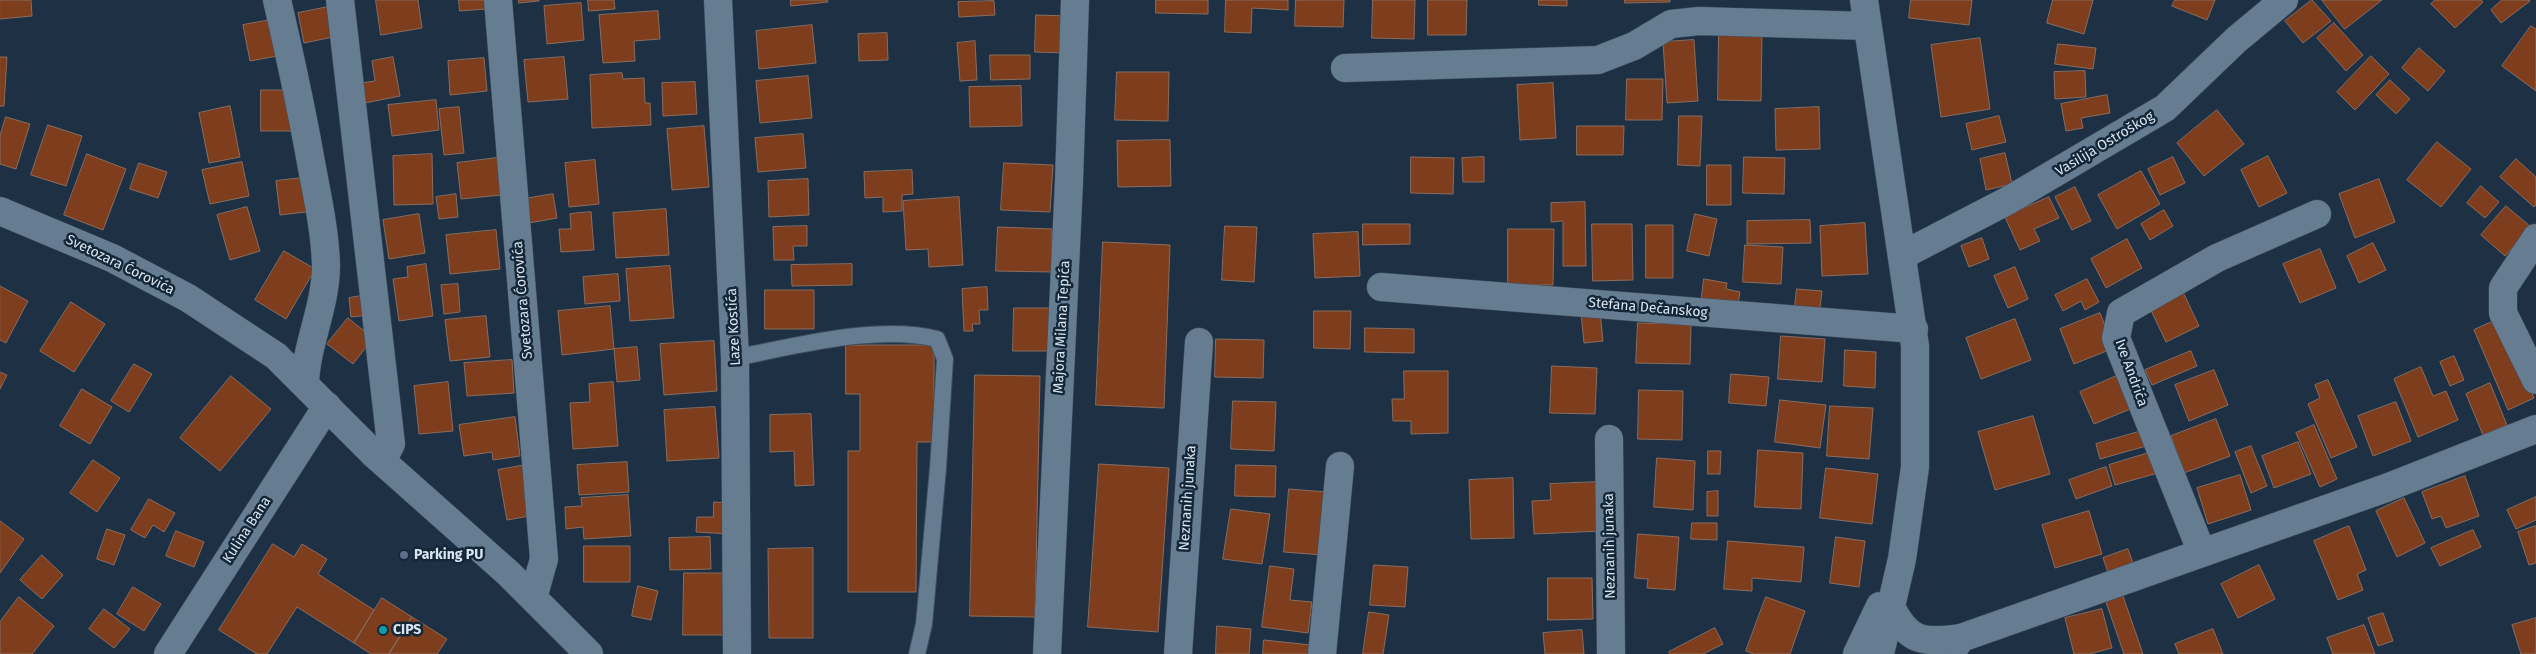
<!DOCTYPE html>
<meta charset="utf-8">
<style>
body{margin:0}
canvas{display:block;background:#1e3144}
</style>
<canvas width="2536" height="654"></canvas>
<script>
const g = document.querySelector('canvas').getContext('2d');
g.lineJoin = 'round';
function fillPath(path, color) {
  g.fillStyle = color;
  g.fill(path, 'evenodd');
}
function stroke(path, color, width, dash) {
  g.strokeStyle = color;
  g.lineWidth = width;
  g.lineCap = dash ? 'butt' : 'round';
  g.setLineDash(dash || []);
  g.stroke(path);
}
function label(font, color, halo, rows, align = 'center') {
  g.font = font + ' "Fira Sans",sans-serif';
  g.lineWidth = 5;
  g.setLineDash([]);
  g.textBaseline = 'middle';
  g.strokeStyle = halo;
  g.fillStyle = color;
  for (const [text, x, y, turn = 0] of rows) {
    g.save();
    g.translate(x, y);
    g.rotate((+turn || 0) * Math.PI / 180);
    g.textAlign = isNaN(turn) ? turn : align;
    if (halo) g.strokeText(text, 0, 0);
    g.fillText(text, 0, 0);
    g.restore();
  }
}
const building = new Path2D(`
 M0,0H31L32,16L0,19Z
 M376,0H418L422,28L381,35Z
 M459,0H485V9L460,11Z
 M519,0H539V1L519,3Z
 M588,0H614L615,9L589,11Z
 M791,0H827L828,2L791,6Z
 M1156,0H1208V14L1156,13Z
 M1226,0H1288V10L1252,8L1251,33L1225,32Z
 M1296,0H1344L1343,27L1295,26Z
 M1373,0H1415L1414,39L1372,38Z
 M1428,0H1467L1466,35H1428Z
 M1539,0H1567V6L1539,5Z
 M1625,0H1670V2L1625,3Z
 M1911,0H1972L1969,25L1909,18Z
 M2053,0H2093L2084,34L2047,23Z
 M2175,0H2215L2207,20L2172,6Z
 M2312,0L2331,21L2303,43L2285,21Z
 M2322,0H2382L2345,29Z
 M2435,0H2481L2483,2L2455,28L2431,4Z
 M2502,0H2529L2530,1L2501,23L2491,10Z
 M994,1L995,15L959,17L958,2Z
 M581,3L584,40L547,44L544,6Z
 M333,6L338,36L304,43L298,13Z
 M658,11L660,39L634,41L635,61L603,63L599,15Z
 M1036,15L1068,16L1067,53L1035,52Z
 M276,19L283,55L250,61L243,25Z
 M2334,23L2363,55L2346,71L2317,38Z
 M812,25L816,63L759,69L756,31Z
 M2531,26L2536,29V91L2502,66Z
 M887,33L888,60L859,61L858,34Z
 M1719,33H1762L1761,101L1718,100Z
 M1980,38L1990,109L1941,117L1931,45Z
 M1694,40L1698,101L1667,103L1663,42Z
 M975,41L977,80L960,81L957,43Z
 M2058,44L2096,48L2093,69L2055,64Z
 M2419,48L2445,71L2428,91L2402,68Z
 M990,55H1030V79L991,80Z
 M2371,56L2389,74L2355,110L2337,92Z
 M0,57H7L4,106H0Z
 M393,57L400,96L365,103L361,83L375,81L372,61Z
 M564,57L568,99L528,102L524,60Z
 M484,58L487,91L450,95L448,61Z
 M2085,71L2086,97L2055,99L2054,72Z
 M1117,72H1169L1168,121L1115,120Z
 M622,73L623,79L644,78L645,103H650L651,125L592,128L590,75Z
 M808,76L812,118L760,123L756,81Z
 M1627,79H1663L1662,120H1626Z
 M2390,80L2410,99L2396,114L2376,95Z
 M695,82L697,114L663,116L662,83Z
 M1553,83L1556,138L1520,140L1517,85Z
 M1021,86L1022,126L970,127L969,87Z
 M261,90H287L294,131H261Z
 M2107,95L2110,113L2081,118L2083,128L2066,131L2061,104Z
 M436,100L439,130L392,136L388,105Z
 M230,106L240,157L209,163L199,113Z
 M459,107L464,153L444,155L439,109Z
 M1819,107L1820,149L1776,150L1775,109Z
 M2217,110L2244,144L2204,176L2177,143Z
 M1679,116H1702L1700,166L1678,165Z
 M1999,116L2006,142L1972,150L1966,124Z
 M6,117L30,124L16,169L0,164V136Z
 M48,125L82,136L66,186L31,175Z
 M704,126L709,187L672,190L667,129Z
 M1577,126H1624L1623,155H1577Z
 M803,134L806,168L758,172L755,138Z
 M1170,140L1171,186L1118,187L1117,141Z
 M2437,142L2471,169L2441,207L2407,180Z
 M2005,153L2012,184L1986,190L1980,159Z
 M87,154L126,169L103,230L64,215Z
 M432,154L433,204L394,205L393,156Z
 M2268,156L2287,193L2259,207L2241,170Z
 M1411,157L1454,158L1453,194L1411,193Z
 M1484,157V182H1463L1462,158Z
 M1744,157L1785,158L1784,194L1743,193Z
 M2173,157L2185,183L2160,195L2148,169Z
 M497,158L501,195L461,199L457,163Z
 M2516,159L2536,177V205L2534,207L2500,177Z
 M595,160L599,204L569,207L565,163Z
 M242,162L249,196L210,204L202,170Z
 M139,163L167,172L158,198L130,189Z
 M1004,163L1053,165L1050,212L1001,210Z
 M1707,165H1731V205H1707Z
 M912,170L913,194L902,195V211L883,212V197L865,198L864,172Z
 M2141,171L2160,204L2117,229L2098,195Z
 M310,177L314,211L280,215L276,181Z
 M808,179L809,215L769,217L768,181Z
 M2379,179L2395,222L2355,238L2339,194Z
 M2481,186L2499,202L2485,218L2467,203Z
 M2075,187L2091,221L2072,230L2055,197Z
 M456,194L458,217L439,219L436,197Z
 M553,194L557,218L529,223L524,199Z
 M959,197L963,265L929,267L928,249L906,250L903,201Z
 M2049,197L2059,218L2034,229L2040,241L2020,250L2005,217Z
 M1585,202L1586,266H1563V221L1551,222V203Z
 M2506,206L2531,227L2505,256L2481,235Z
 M247,207L260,251L230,260L217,215Z
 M666,209L669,255L616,258L613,213Z
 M2164,210L2173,226L2150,240L2141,224Z
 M591,212L594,250L561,252L559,229H571L570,214Z
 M419,214L425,253L389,259L383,220Z
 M1695,214L1717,219L1709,256L1687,251Z
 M1810,220L1811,243L1747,244V221Z
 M1865,223L1868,274L1822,276L1820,226Z
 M1363,224H1410V244L1363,245Z
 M1592,224H1632L1633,280L1593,281Z
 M1646,225H1673V278H1646Z
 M807,226V246H793L794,260H774L773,227Z
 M1225,226L1257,227L1254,282L1222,280Z
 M998,227L1052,229V272L996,271Z
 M1508,229H1554L1553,285H1508Z
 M496,230L500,269L450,274L446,235Z
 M1358,232L1360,276L1315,278L1313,234Z
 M1982,238L1989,259L1969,267L1961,246Z
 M2127,239L2142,268L2106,288L2091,259Z
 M1103,242L1170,245L1164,408L1096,405Z
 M2373,243L2386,270L2359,283L2347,256Z
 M1745,245L1783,247L1781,284L1743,282Z
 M2320,249L2336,288L2300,303L2283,264Z
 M284,251L315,269L286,319L255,300Z
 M426,264L433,316L399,321L393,279L408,277L407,267Z
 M852,264V285L792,286L791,265Z
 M670,266L674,318L630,321L626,269Z
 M2015,267L2028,299L2008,308L1994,276Z
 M618,274L620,301L585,304L583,277Z
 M1704,279L1727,283L1726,289L1740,292L1737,309L1701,303Z
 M2087,279L2099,302L2085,310L2081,301L2063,311L2055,295Z
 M458,284L460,312L444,314L441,285Z
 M0,286L28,301L6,343L0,340Z
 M987,287L988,310H979L980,324H972L973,331H964L962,289Z
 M1797,289L1822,291L1819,316L1794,314Z
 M765,290H814V329H765Z
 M2183,292L2199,326L2166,342L2150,308Z
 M367,295L369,315L351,317L349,298Z
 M71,302L105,324L74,372L40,351Z
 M610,306L614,349L562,355L558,311Z
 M1014,308H1054V351H1013Z
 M1314,311H1351L1350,349L1314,348Z
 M1600,312L1603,341L1584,343L1581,313Z
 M2100,313L2114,348L2074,364L2060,329Z
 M486,316L490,357L450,361L445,320Z
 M348,318L373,338L353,364L327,344Z
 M2015,319L2031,360L1981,379L1966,338Z
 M2494,321L2517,358L2534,398L2508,410L2474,330Z
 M1638,323L1691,324L1690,364L1636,363Z
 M1365,328L1414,329V353L1365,352Z
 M1781,336L1825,339L1822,382L1778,379Z
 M1216,339L1264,340L1263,378L1215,377Z
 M714,341L717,391L664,395L660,344Z
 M846,345H934V442H917L916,592H848V451H860V394H846Z
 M637,347L640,380L617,382L614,349Z
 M1845,350L1876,352L1875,388L1844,386Z
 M2191,351L2197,366L2152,385L2145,370Z
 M2454,356L2464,380L2450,386L2440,362Z
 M512,360L514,393L467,396L464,363Z
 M134,364L152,374L129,412L111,401Z
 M1552,366L1597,368L1595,414L1550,413Z
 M2421,367L2433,396L2446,391L2458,420L2418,437L2394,379Z
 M2214,370L2228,405L2189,421L2175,385Z
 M1404,371H1448V433L1411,434V421H1393L1392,399H1404Z
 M0,372L7,375L0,389Z
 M1731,374L1769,377L1766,406L1729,403Z
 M2121,374L2135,407L2094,424L2080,392Z
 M975,375L1040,376L1035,617L970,616Z
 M231,376L271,409L220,471L180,438Z
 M2328,380L2357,447L2331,458L2308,404L2320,398L2315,385Z
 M448,382L453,431L419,434L414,386Z
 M613,382L618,446L573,449L570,403L590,402L589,384Z
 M2490,383L2507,425L2483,435L2466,394Z
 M82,389L112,407L90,444L60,426Z
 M1639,390L1683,391L1682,440L1638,439Z
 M1780,400L1826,405L1820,448L1775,442Z
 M1233,401L1276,402L1274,451L1231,449Z
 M2396,402L2411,441L2373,456L2358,416Z
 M1830,406L1873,408L1869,459L1827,456Z
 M715,407L719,458L667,461L664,410Z
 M811,414L814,485L795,486L794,451L770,452V415Z
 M2033,416L2050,474L1995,490L1978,432Z
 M515,417L520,456L493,460L492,452L464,456L459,425Z
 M2216,419L2230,456L2184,473L2171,436Z
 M2314,425L2337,479L2320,487L2296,433Z
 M2142,431L2146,446L2100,459L2096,444Z
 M2298,442L2311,474L2274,488L2262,456Z
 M2251,446L2267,486L2251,493L2235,452Z
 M1758,450L1803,453L1801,509L1755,507Z
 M1708,451H1721L1720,474H1708Z
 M2152,452L2158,473L2115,485L2109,465Z
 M1657,458L1695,461L1693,510L1654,507Z
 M93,460L120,478L97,512L70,493Z
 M627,462L629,492L579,495L577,465Z
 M1099,464L1169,468L1158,632L1088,627Z
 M526,465L535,515L507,520L498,470Z
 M1236,465L1276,466L1275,497L1235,496Z
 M2106,467L2112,486L2076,499L2069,480Z
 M1826,468L1878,474L1872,524L1820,518Z
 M2240,475L2251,510L2208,524L2197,488Z
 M2465,476L2479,516L2446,528L2441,516L2432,519L2422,492Z
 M1513,478L1514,538L1471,539L1469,480Z
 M1599,482L1601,531L1534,534L1532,501L1551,500L1550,484Z
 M1289,489L1327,492L1323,555L1284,552Z
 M1718,491V516H1707V492Z
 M628,495L631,536L584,539L583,527L566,529L565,507L582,506L581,498Z
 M2536,497V520L2516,529L2507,510Z
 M2404,498L2425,543L2397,557L2376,511Z
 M149,499L175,513L164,532L153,525L145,538L131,530Z
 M714,502L732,503L730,534L696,532L697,517H713Z
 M1231,509L1270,514L1262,564L1223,559Z
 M2089,511L2102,554L2055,568L2042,525Z
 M0,521L24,539L0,573Z
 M1692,523H1717V540L1691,539Z
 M2349,526L2366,570L2357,574L2363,590L2338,600L2314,541Z
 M2536,526V563L2529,565L2518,532Z
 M107,529L125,535L114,565L97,559Z
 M2473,530L2481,547L2440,566L2431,548Z
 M176,531L204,542L194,567L166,556Z
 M1638,534L1679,537L1675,590L1647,588L1648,579L1635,578Z
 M710,537L711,569L670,570L669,538Z
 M1836,537L1865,541L1859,587L1830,583Z
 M1728,541L1804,547L1801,582L1752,578V591L1724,589Z
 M273,544L294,557L302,544L327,559L318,574L374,610L354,643L297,607L267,654H257L219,630Z
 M584,546H630V582H584Z
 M813,548V638H769L768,549Z
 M2128,549L2134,566L2109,575L2103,558Z
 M42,555L63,575L42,599L20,580Z
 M1374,565L1408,567L1405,607L1370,605Z
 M2259,565L2275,599L2238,618L2221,584Z
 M1270,566L1294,569L1290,600L1312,602L1308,633L1262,627Z
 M684,573H729L728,635H683Z
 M1548,578H1592L1593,619L1548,620Z
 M638,586L658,591L651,620L632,616Z
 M133,587L161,604L144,631L117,614Z
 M2123,596L2143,654H2124L2106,602Z
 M19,597L54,626L32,654H0V622Z
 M1766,597L1805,611L1790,654H1754L1746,651Z
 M382,598L412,617L389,654H371L354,643Z
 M104,609L130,629L114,648L89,629Z
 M2102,609L2112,648L2089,654H2074L2065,618Z
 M1369,612L1389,615L1383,654H1363Z
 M2383,613L2393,641L2378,646L2368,618Z
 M412,617L447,639L437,654H389Z
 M2536,618V654H2521L2512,625Z
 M2364,625L2375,654H2333L2327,638Z
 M1217,626L1251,629L1249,654H1216Z
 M1715,628L1723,644L1703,654H1670L1669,652Z
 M2213,629L2223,654H2179L2175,644Z
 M1582,630L1584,654H1545L1543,633Z
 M1264,640L1320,646L1319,654H1263Z`);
fillPath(building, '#7e3e1d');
stroke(building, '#896c5f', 1);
const service = new Path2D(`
 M735,358C794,346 879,324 937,339L945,359L938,468L924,624L917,654`);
const minor = new Path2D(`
 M277,0C290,56 302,111 312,168C318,200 325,232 326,265C326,307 306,344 305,384
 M340,0L391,444L382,461
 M498,0L544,559L533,598
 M718,0L735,358L737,654
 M1345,68L1598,60L1634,46L1671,24L1699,21L1867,26
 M0,211L112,258L188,298L276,356L375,455L508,573L589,654
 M2536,238L2503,288V313L2536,380
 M1903,255L2009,200L2165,108L2236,40L2284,0
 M1381,287L1914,329
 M1609,439L1611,654
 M2202,553L2116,338L2121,313L2217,258L2317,214
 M168,654L327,406
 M1047,654L1069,181L1075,0
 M1178,654L1199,342
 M1322,654L1340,466
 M1950,654L1961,638L2386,488L2536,429`);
const secondary = new Path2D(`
 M1864,0L1915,346V467L1902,559L1880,654
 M1891,607C1909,643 1924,643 1961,638
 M1857,654L1880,606`);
stroke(service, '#3d4e5e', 18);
stroke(minor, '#3d4e5e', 29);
stroke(secondary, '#3d4e5e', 29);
stroke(service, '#657c91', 16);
stroke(minor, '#657c91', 28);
stroke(secondary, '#657c91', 28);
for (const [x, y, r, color] of [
 [404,555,5,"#5c6f8a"],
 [383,630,5,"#0f9aa8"]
]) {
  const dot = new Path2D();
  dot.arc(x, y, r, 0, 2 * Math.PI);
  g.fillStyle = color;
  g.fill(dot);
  stroke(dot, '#142739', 2);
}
label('14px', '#d9e5f1', '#142739', [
 ["Vasilija Ostroškog",2105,144,-31],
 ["Svetozara Ćorovića",120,265,26],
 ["Svetozara Ćorovića",523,300,-95],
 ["Stefana Dečanskog",1648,308,5],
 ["Laze Kostića",734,327,-93],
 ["Majora Milana Tepića",1062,327,-87],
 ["Ive Andrića",2131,373,70],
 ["Neznanih junaka",1188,498,-86],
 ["Kulina Bana",247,530,-57],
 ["Neznanih junaka",1610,546,-91]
]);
label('bold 14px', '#d9e5f1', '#142739', [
 ["Parking PU",414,555],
 ["CIPS",393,630]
], 'left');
</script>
